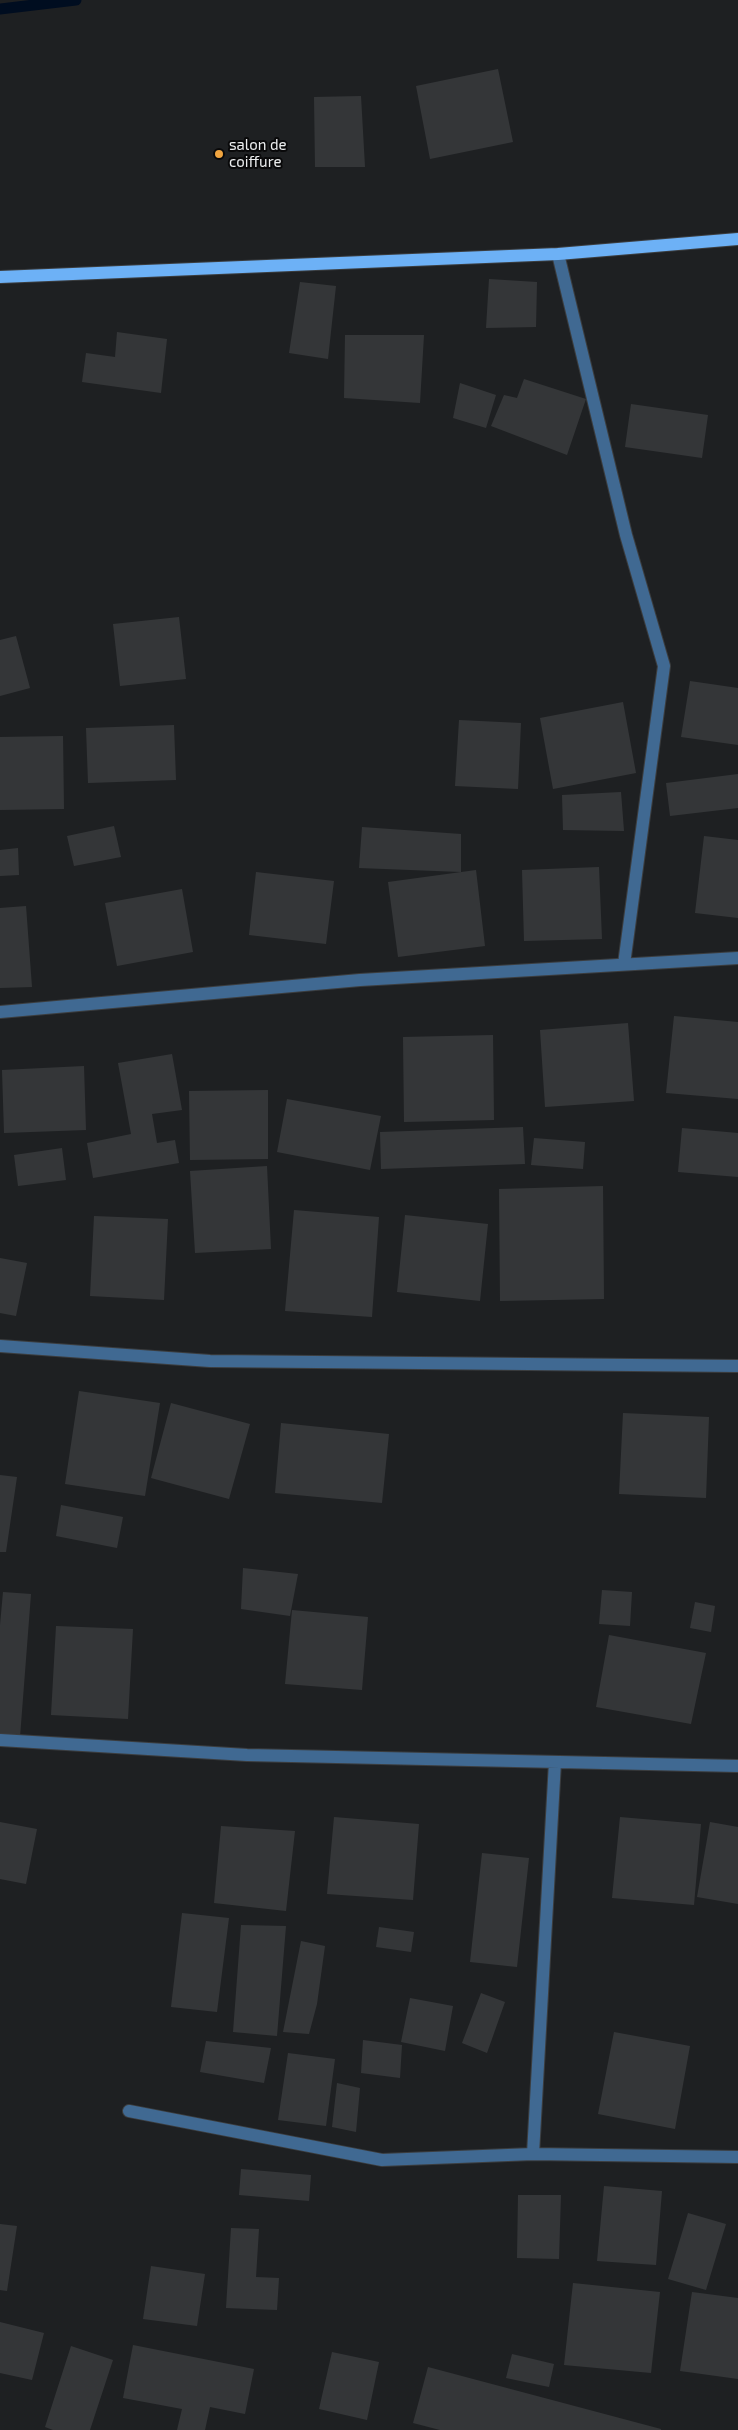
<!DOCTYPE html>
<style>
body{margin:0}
canvas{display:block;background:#1e2022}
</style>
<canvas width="738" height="2430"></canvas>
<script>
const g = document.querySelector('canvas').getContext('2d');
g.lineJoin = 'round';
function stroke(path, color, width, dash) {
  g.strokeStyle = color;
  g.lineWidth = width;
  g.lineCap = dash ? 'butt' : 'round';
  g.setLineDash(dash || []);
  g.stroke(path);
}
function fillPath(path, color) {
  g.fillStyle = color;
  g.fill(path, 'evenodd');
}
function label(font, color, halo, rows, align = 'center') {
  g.font = font + ' "Exo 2",sans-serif';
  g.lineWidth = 4;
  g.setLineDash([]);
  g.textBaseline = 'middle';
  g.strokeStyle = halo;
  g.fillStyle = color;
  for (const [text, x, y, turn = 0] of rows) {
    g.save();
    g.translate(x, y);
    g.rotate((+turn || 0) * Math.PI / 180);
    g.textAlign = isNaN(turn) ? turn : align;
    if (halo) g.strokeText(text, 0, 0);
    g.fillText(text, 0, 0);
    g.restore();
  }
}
stroke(new Path2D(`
 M0,9L76,0`), '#000d20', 11);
fillPath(new Path2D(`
 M498,69L513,142L430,159L416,86Z
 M361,96L365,167H315L314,97Z
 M489,279L537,282L536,327L486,328Z
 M300,282L336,286L328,359L289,353Z
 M117,332L167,339L161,393L82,382L86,353L115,357Z
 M345,335H424L420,403L344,398Z
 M524,379L586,399L567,455L491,426L504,395L517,398Z
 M460,383L496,395L486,428L453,418Z
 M631,404L708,415L702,458L625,447Z
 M179,617L186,679L120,686L113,624Z
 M16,636L30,688L0,696V640Z
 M690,681L738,688V745L681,737Z
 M623,702L636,773L553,789L540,718Z
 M459,720L521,723L518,789L455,786Z
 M174,725L176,780L88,783L86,728Z
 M63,736L64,809L0,810V737Z
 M738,774V808L670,816L666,783Z
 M621,792L624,831L563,830L562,795Z
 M114,826L121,857L74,866L67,836Z
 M362,827L461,834V872L359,868Z
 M704,836L738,840V918L695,913Z
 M18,848L19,875L0,876V850Z
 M599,867L602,939L524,941L522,870Z
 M476,870L485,946L398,957L388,882Z
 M256,872L334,881L326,944L249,935Z
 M182,889L193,952L117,966L105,903Z
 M26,906L32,987L0,988V908Z
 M674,1016L738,1022V1099L666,1093Z
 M628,1023L634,1101L545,1107L540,1030Z
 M493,1035L494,1120L404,1122L403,1037Z
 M172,1054L182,1110L152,1114L157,1143L175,1140L179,1163L93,1178L87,1143L131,1134L118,1063Z
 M84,1066L86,1130L4,1133L2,1070Z
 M268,1090V1159L190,1160L189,1091Z
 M287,1099L381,1116L370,1170L277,1152Z
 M523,1127L525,1164L381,1169L380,1132Z
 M682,1128L738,1133V1177L678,1172Z
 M534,1138L585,1142L583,1169L531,1165Z
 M62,1148L66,1180L18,1186L14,1155Z
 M267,1166L271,1249L195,1253L190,1171Z
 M603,1186L604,1299L500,1301L499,1189Z
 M294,1210L379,1217L372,1317L285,1311Z
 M405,1215L488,1224L480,1301L397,1292Z
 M94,1216L168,1219L164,1300L90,1296Z
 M0,1258L27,1263L16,1316L0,1313Z
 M79,1391L160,1403L145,1496L65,1484Z
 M171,1403L250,1424L229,1499L151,1478Z
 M623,1413L709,1417L706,1498L619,1494Z
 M281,1423L389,1434L382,1503L275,1493Z
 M0,1475L17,1477L6,1552H0Z
 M61,1505L123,1517L117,1548L56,1536Z
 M243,1568L298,1574L290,1616L241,1609Z
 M602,1590L632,1592L630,1626L599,1624Z
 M3,1592L31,1594L20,1737L0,1736V1625Z
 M695,1602L715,1606L711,1632L690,1628Z
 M292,1610L368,1617L362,1690L285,1684Z
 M56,1626L133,1629L128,1719L51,1715Z
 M609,1635L706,1653L691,1724L596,1707Z
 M334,1817L419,1824L413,1900L327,1894Z
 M620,1817L701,1824L694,1905L612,1898Z
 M0,1822L37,1829L26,1884L0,1879Z
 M710,1822L738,1827V1904L697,1897Z
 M221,1826L295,1831L286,1911L214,1903Z
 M482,1853L529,1858L517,1967L470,1962Z
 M182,1913L229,1918L217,2012L171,2007Z
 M241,1925L286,1926L277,2036L233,2032Z
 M379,1927L414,1932L411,1952L376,1947Z
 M301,1941L325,1946L317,2004L309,2034L283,2032Z
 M481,1993L505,2002L487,2053L462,2043Z
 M410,1998L453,2006L445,2051L401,2042Z
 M614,2032L690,2046L675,2129L598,2114Z
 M363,2040L402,2045L400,2078L361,2073Z
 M206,2041L271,2048L264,2083L200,2072Z
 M288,2053L335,2059L326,2126L278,2120Z
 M337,2083L360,2088L356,2132L332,2127Z
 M241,2169L311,2175L309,2201L239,2195Z
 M604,2186L662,2191L656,2265L597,2261Z
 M518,2195H561L559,2259L517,2258Z
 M688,2213L726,2224L706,2290L668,2279Z
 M0,2224L17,2226L7,2291L0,2290Z
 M231,2228L259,2229L256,2277L279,2278L277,2310L226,2308Z
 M151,2266L205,2274L197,2326L143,2319Z
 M573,2283L660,2292L651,2373L564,2365Z
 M692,2292L738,2298V2379L680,2371Z
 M0,2322L44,2333L32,2380L0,2373Z
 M133,2345L254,2369L245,2414L210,2407L205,2430H177L182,2409L123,2398Z
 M71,2346L113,2360L90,2430H53L45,2427Z
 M332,2352L379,2362L367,2420L319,2409Z
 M512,2354L554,2364L549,2387L506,2378Z
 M428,2367L661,2429V2430H440L413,2423Z`), '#343638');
const minor = new Path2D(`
 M558,254L626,535L664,666L624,964
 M0,1012L360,980L738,958
 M0,1346L210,1361L738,1366
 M0,1740L247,1755L738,1766
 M129,2111L382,2160L533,2154L738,2157
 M533,2154L555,1762`);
const primary = new Path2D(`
 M0,277L558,254L738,239`);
stroke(minor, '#3b3d3f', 14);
stroke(primary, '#3b3d3f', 14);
stroke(minor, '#406992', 12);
stroke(primary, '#6db1f6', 12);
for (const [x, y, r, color] of [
 [219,154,5,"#f1a540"]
]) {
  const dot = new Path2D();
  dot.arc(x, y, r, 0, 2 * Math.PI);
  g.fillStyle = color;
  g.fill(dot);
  stroke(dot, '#09090a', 2);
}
label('15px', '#edeff0', '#09090a', [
 ["salon de",229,145],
 ["coiffure",229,162]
], 'left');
</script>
